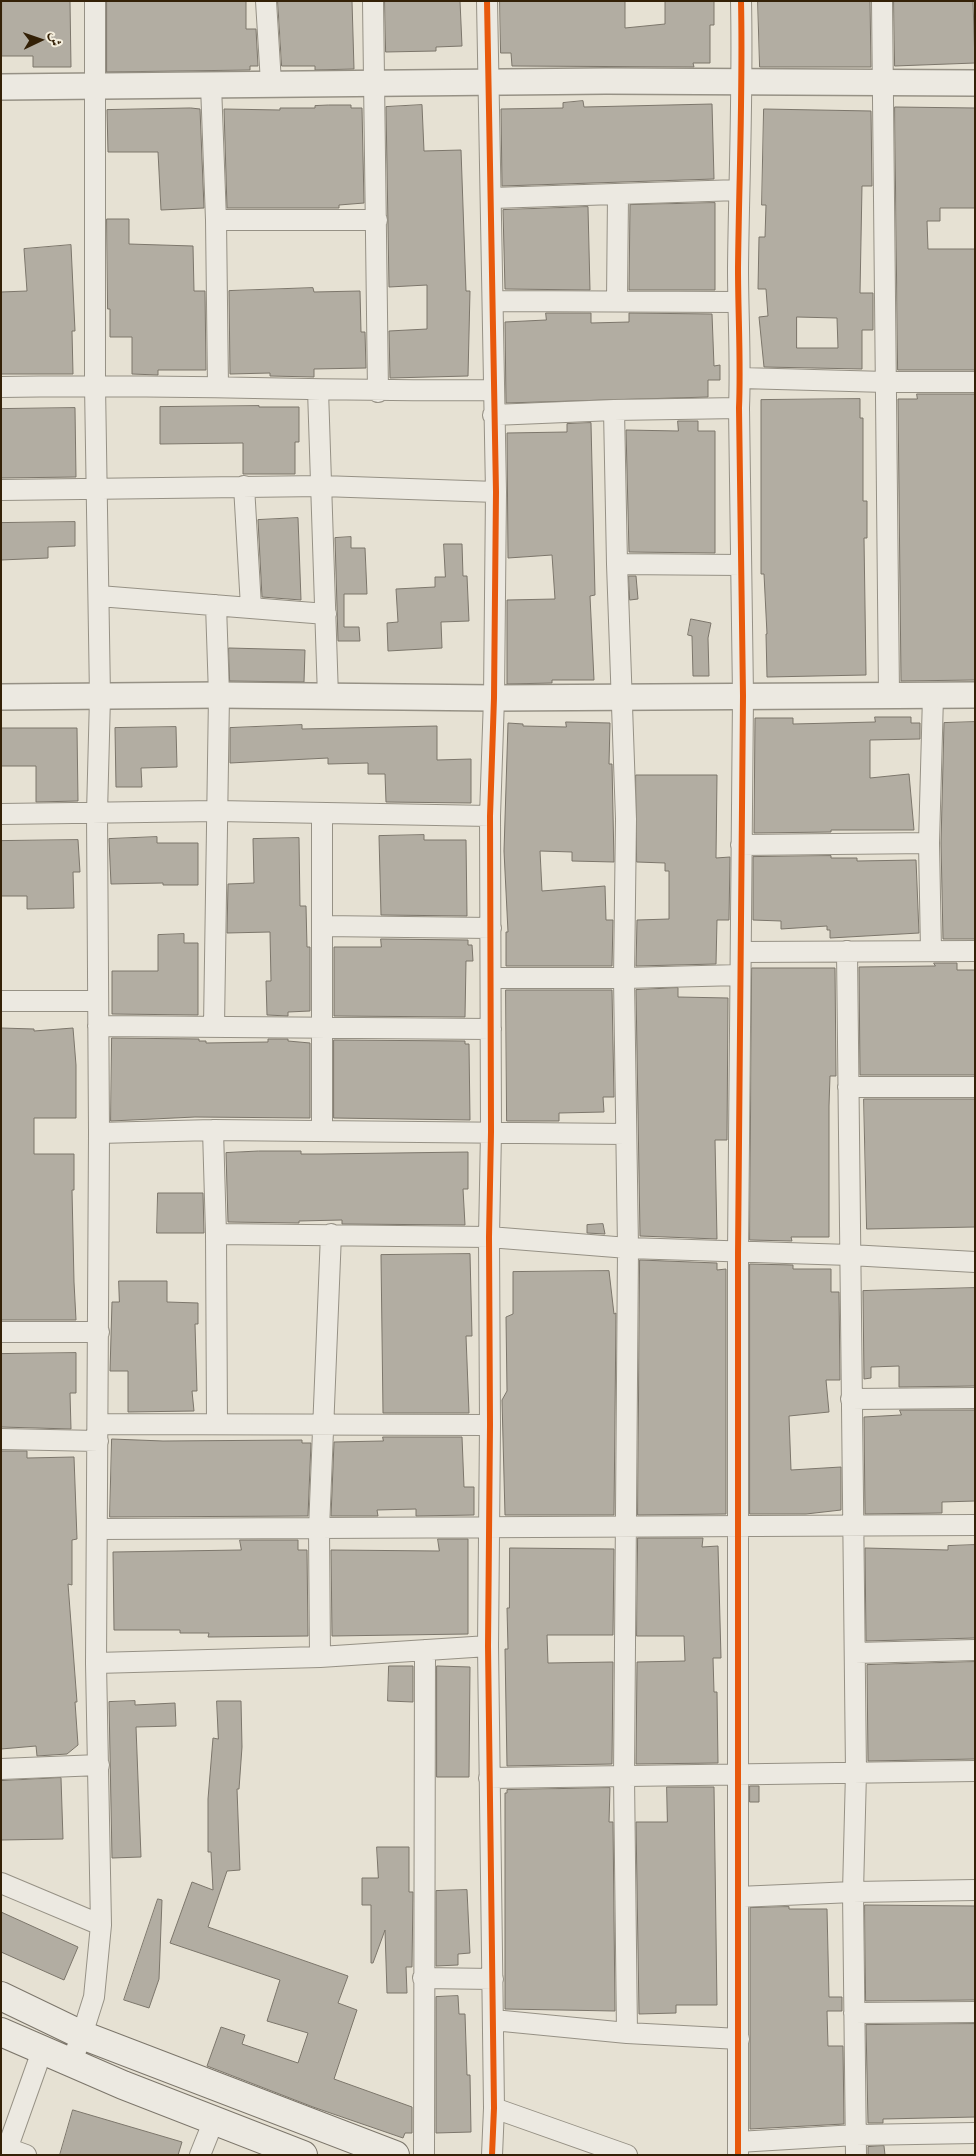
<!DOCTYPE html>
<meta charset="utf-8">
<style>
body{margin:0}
#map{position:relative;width:976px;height:2156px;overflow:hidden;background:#e6e1d3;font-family:"Old Standard TT",Amiri,serif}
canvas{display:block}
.frame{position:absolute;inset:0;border:2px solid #342107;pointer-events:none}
.north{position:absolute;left:15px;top:15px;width:50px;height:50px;-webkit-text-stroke:4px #f4eedd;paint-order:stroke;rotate:87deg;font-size:14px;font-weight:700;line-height:20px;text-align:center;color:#342107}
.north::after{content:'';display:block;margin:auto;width:18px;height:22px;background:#342107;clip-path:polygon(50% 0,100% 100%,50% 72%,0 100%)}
</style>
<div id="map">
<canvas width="976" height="2156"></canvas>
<div class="frame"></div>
<div class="north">ش</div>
</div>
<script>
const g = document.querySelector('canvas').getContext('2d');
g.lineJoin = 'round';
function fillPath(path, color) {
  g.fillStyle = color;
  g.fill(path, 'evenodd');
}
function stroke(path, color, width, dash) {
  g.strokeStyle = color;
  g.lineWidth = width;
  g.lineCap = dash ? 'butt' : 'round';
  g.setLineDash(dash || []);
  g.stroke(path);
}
const building = new Path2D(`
 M2,1H70L71,67H33V56H2Z
 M107,1H246V29H256L258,66H250V70L107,72Z
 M278,1H352L354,69L315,70V66H282Z
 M385,1H460L462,46L436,47V51L386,52Z
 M500,1H625V28L665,24V1H714V25H710V63H693L694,67L512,66L511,53H501Z
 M758,1H870L871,67H760Z
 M894,1H973L975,63L895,66Z
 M583,101L584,107L712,104L714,179L502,186L501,109L563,108V103Z
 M329,105H351V108H362L364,203L339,205V208H227L224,109L280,110V108H315V106Z
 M422,105L424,151L461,150L466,291H470L468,376L390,378L389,331L427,329V285L389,287L386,107Z
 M895,107L975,108V208H940V221H927L928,249H975V370H898Z
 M191,108L200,109L204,208L161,210L158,152H108L107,110Z
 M764,109L871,111L872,186H862L860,293H873V330H862V369L764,367L759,317L768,316L766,289H758L759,237H765L766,205H762ZM797,317L837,318L838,348H797Z
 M715,203V290H629L630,205Z
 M588,207L590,290L505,289L503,210Z
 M107,219H129V244L193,246L194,291H205L206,370H158V375L132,374V337H110V309H108Z
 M71,245L75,331H72L73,374H1V292L27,291L24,249Z
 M313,288L314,292L360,291L361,332H365L366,368L314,369V377L270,376V373L230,374L229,291Z
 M546,313H591V323L629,322V313L712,314L714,366L720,365V380H708V397L506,403L505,322L546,320Z
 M917,394H975V680L901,681L898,399H917Z
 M860,399V418H863V501H867V538H864L866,675L767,677L766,634H767L764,574H761V400Z
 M259,406V407H299V442H295V474H243V443L160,444V407Z
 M75,408L76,477L1,478V409Z
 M678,421H698V431H715V553L629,552L626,430L678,431Z
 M591,423L595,595L590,596L594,680H552V683L507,684V600L555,599L552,555L508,558L507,433L567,432V424Z
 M298,518L301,600L262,597L258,520Z
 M75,522V546L48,547V558L1,560V523Z
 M351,537V548H365L367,594H344V627H359L360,641H338L335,538Z
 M444,544H462L463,576H467L469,621L441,622L442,648L388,651L387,623L398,622L396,589L435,587V577H445Z
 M629,576H636L638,599L630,600Z
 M691,619L711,623L708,638L709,676H693L692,636L688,635Z
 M229,648L305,650L304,682L230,681Z
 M875,717H911V723H920V739L870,740V778L909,774L914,830H831V832L754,833L755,718H793V724L835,723L875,722Z
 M566,722L610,723L609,764H612L614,862L572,861V852L540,851L542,891L605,886L606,920H613L612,966H506V932H508L504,851L508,723L523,724V726L566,727Z
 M975,722V939H943L941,843L944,723Z
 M302,725V729L437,726V760L471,759V803L386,802L385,774H368V763L328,764V758L230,763V728Z
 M176,727L177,767L141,768L142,787H116L115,728Z
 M1,728H77L78,801L36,802V766H1Z
 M636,775H717L716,858L730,857L729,920H717L716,964L636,966L637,920L669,919V871H665V863L637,862Z
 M424,835V840H466L467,916L381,915L379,836Z
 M157,837V843H198V885H163V883L111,884L109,839Z
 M299,838L300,906H306L307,947H310V1011L288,1012V1016L267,1015L266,981H271L270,932L227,933L228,884L254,883L253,839Z
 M78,840L80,872H73L74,908L27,909V896H1V841Z
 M831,856V858H857V861L916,860L919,933L830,938V930H827V926L781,929V921L753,920V857Z
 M184,934V943H198V1015L112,1014V971H158V935Z
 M381,939L468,940V945H472L473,961H466L465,1017L334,1016V947H381Z
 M934,963H957V970H975V1075H860L859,967L935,966Z
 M752,968H835L836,1076H830L829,1106V1237H791L792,1241L750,1240Z
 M678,988V997L728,998L727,1140H715L717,1239L640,1236L636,990Z
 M506,990H612L614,1097H603L604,1112L559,1113V1121H507Z
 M1,1028L34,1029V1031L73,1028L76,1065V1118H34V1154H74V1190H72L74,1282L76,1320H1Z
 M112,1038L199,1039V1041H206V1043L268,1042V1039H288V1041L310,1043V1118L195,1117L111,1121Z
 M334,1040L465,1041V1044H469L470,1120L334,1118Z
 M864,1099H975V1227L867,1229Z
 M259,1151H301V1154H322L468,1152V1189H463L465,1225L342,1224V1220L299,1221V1223L228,1222L226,1153Z
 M158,1193H203L204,1233H157Z
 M603,1224L605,1234L587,1233V1225Z
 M470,1254L472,1336H466L469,1413H383L381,1255Z
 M640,1260L717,1263V1270L726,1269V1514L638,1515Z
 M750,1264L793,1265V1269H831V1292H839L840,1380H826L829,1412L789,1416L791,1470L841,1467V1510L806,1514H750Z
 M609,1271L614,1314L616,1313L614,1515H505L502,1400L507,1391L506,1317L513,1314V1272Z
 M119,1281H167V1302L198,1303V1324H195L197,1391H192L194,1411L128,1412V1371H110L112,1302H119Z
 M975,1288V1386L899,1387V1366L871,1367V1378L864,1379L863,1291Z
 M76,1353V1393H70L71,1429L1,1427V1354Z
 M900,1410H975V1501L942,1502V1513L865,1514L864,1417L901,1415Z
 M383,1437H462L464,1487H474V1515L416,1516V1509L377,1510L378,1516H331L334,1442L383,1441Z
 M112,1439L163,1441L302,1440V1443H311L308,1516L110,1517Z
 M1,1451H27V1458L74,1457L77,1539L72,1540V1585L68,1584L77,1702H75L78,1745L67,1754L37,1756L36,1746L1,1749Z
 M638,1538H703L702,1547L718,1546L721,1658H713L714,1692H717L718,1763L636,1764L637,1662L685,1661L684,1636H637Z
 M438,1539H468V1634L332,1636L331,1550L439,1551Z
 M240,1540H298V1550H307L308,1636L208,1637L209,1633H180V1630H114L113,1552L241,1550Z
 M975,1545V1638L866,1641L865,1548L948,1550V1546Z
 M510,1548L614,1549L613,1635H547L548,1663L613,1662L612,1764L507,1766L505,1649H508L507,1608H509Z
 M975,1662V1759L868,1761L867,1665Z
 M389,1666H413V1702L388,1701Z
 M437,1666L470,1667L469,1777H437Z
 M135,1701V1705L175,1703L176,1726L136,1727L141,1857L112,1858L109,1702Z
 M217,1701H241L242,1747L239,1789H237L240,1870L227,1871L208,1927L348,1976L338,2003L357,2010L334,2079L412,2107V2133H405L403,2138L313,2107L207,2066L221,2027L245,2035L242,2044L298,2063L308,2033L267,2021L280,1980L170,1943L192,1882L213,1890L211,1852H208V1799L213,1738L218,1739Z
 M61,1778L63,1839L1,1840V1781Z
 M750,1786H759V1802H750Z
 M667,1787H714L717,2005H676V2013L639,2014L636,1822H667Z
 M610,1788L609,1822H613L615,2011L505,2009V1793H507V1790Z
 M377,1847H409V1892H413L412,1967H406L407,1993H387L385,1930L373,1963H371V1905H362V1878H378Z
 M467,1890L470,1953L458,1954V1965L436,1966V1891Z
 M158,1899L162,1900L159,1979L149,2008L124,2000Z
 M865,1905L975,1906V2000L866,2001Z
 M789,1907V1909H827L829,1997H842V2011H827L828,2046H843L844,2124L750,2129V1908Z
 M1,1912L78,1947L64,1980L1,1952Z
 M458,1996L459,2014H465L467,2075H470L471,2132L436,2133V1997Z
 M975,2024V2117L883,2119V2123H868L866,2025Z
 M73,2110L182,2142L178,2155H60Z
 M884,2146L885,2155H868V2147Z`);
fillPath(building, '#b2ada2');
stroke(building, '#7c766b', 1);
const minor = new Path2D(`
 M266,1L271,83
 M373,1L378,392
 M487,1L496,492L494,698L490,816L491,1132L489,1237L490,1425L488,1646L494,2108L492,2155
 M882,1L889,695
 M211,85L216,220L218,387
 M492,198L739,190
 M216,220H377
 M493,301L738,302
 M617,301L618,194
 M741,378L886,382H975
 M1,387C165,383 329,392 493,390
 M318,390L328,697
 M614,410L617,564L626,819L624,978L628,1248L624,1776L627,2033
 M493,415L614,410L739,408
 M244,486L251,607
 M1,490L322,486L496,492
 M617,564L741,565
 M99,596L326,614
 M322,813V1131
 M1,814L217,811L490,816
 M741,845L929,843
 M322,926L491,928
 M847,951L856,1772L853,1892L856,2155
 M931,951L929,843L933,696
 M741,952L975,951
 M492,978H624L740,975
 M1,1001H98
 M98,1026L491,1029
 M214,1026L219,695L216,605
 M848,1087H975
 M213,1130L216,1234L217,1423
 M99,1133L213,1130L626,1134
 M216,1234L489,1237L628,1248L850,1255L975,1262
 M1,1332H99
 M851,1399L975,1398
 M98,1424L490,1425
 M1,1439L98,1441
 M98,1529L975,1525
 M855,1653L975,1650
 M320,1657L319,1529L331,1234
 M96,1663L320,1657L488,1646
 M1,1769L99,1765
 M489,1778L975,1771
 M1,1883L101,1925
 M738,1897L853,1892L975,1890
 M423,1978L493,1979
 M854,2013L975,2012
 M493,2020L627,2033L739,2039
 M71,2063L82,2035L94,1997L101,1925L96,1663L99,1133L97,813L100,697L95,385V1
 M494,2108L627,2155
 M738,2142L856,2135L975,2133
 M1,2146L26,2155
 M5,2155L42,2051
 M200,2155L214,2120
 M424,2155L425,1650
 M738,2155V1253L743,696L739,408C741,361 738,315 738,268C739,179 743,90 741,1`);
const tertiary = new Path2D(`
 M1,87L606,81L975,83
 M1,697L219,695L494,698L975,695`);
const secondary = new Path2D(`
 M1,1996L82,2035L395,2155
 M1,2032L123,2085L303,2155`);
stroke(minor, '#969185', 22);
stroke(tertiary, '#969185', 28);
stroke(secondary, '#7c766b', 30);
stroke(minor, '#ece9e1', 20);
stroke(tertiary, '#ece9e1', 25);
stroke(secondary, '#ece9e1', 28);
stroke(new Path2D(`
 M487,1L496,492L494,698L490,816L491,1132L489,1237L490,1425L488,1646L494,2108L492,2155
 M738,2155V1253L743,696L739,408C741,361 738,315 738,268C739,179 743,90 741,1`), '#e8590c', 6);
</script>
